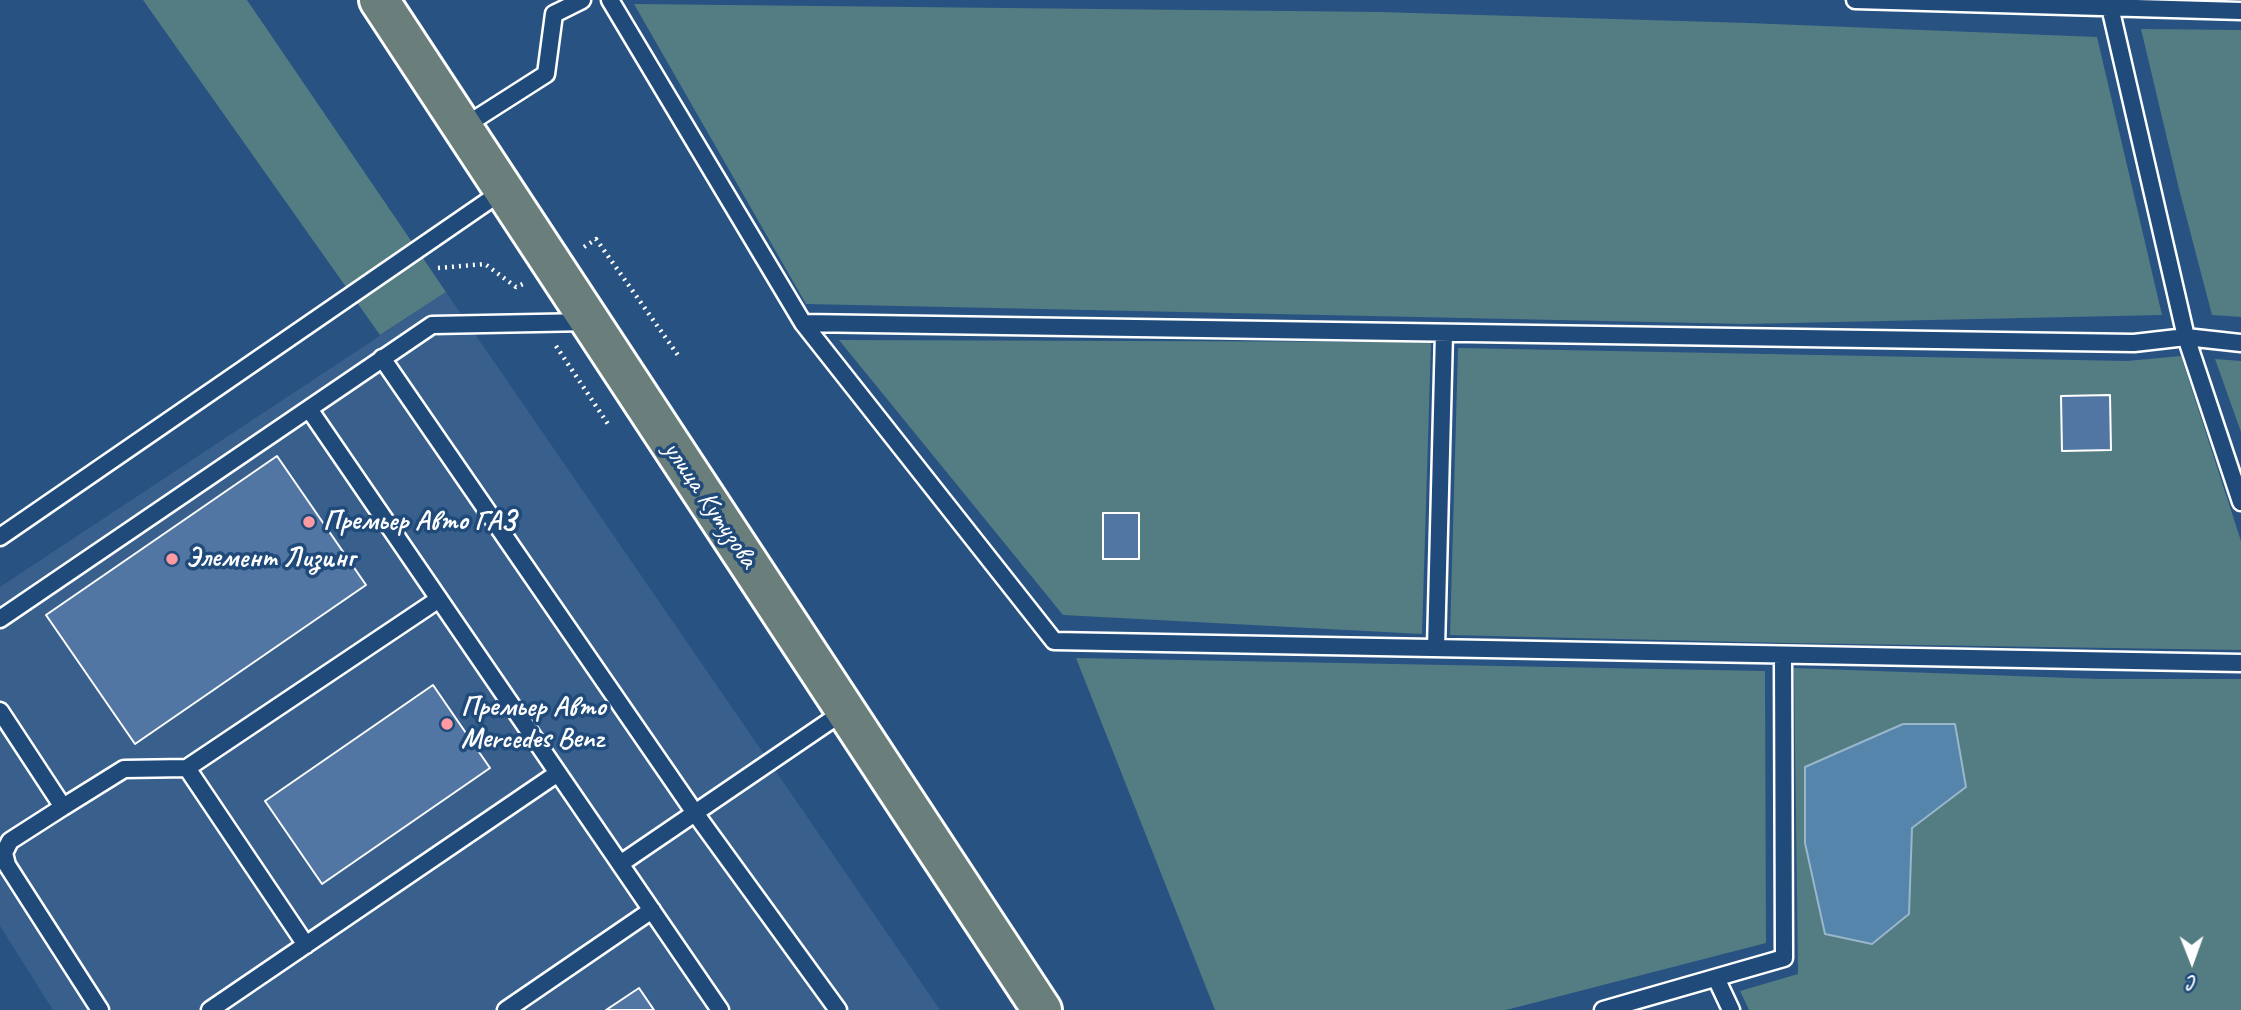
<!DOCTYPE html>
<meta charset="utf-8">
<style>
body{margin:0}
#map{position:relative;width:2241px;height:1010px;overflow:hidden;background:#285281;font-family:Caveat,sans-serif}
canvas{display:block}
.north{position:absolute;left:2157px;top:926px;width:70px;height:70px;-webkit-text-stroke:5px #1f4a7a;paint-order:stroke;rotate:179deg;font-size:19px;font-weight:700;line-height:28px;text-align:center;color:#fff}
.north::after{content:'';display:block;margin:auto;width:24px;height:32px;background:#fff;clip-path:polygon(50% 0,100% 100%,50% 72%,0 100%)}
</style>
<div id="map">
<canvas width="2241" height="1010"></canvas>
<div class="north">С</div>
</div>
<script>
const g = document.querySelector('canvas').getContext('2d');
g.lineJoin = 'round';
function fillPath(path, color) {
  g.fillStyle = color;
  g.fill(path, 'evenodd');
}
function stroke(path, color, width, dash) {
  g.strokeStyle = color;
  g.lineWidth = width;
  g.lineCap = dash ? 'butt' : 'round';
  g.setLineDash(dash || []);
  g.stroke(path);
}
function label(font, color, halo, rows, align = 'center') {
  g.font = font + ' Caveat,sans-serif';
  g.lineWidth = 7;
  g.setLineDash([]);
  g.textBaseline = 'middle';
  g.strokeStyle = halo;
  g.fillStyle = color;
  for (const [text, x, y, turn = 0] of rows) {
    g.save();
    g.translate(x, y);
    g.rotate((+turn || 0) * Math.PI / 180);
    g.textAlign = isNaN(turn) ? turn : align;
    if (halo) g.strokeText(text, 0, 0);
    g.fillText(text, 0, 0);
    g.restore();
  }
}
fillPath(new Path2D(`
 M446,292L940,1010H53L0,926V587Z`), '#39608d');
fillPath(new Path2D(`
 M143,0H247L446,292L380,335Z
 M634,4L1380,12L1748,23L2097,37L2162,315L1746,324L806,304Z
 M2141,29L2241,30V317L2212,315L2179,189Z
 M839,340L1431,342L1422,634L1063,615Z
 M1458,348L2127,361L2181,356L2241,541V650L1787,643L1450,635Z
 M2215,359L2241,361V432Z
 M1076,658L1765,671L1766,943L1506,1010H1215Z
 M1794,668L2099,679H2241V1010H1749L1740,991L1798,974Z`), '#547c83');
const water = new Path2D(`
 M1903,724H1955L1966,787L1912,828L1909,914L1872,944L1825,934L1805,843V767Z`);
fillPath(water, '#5585aa');
stroke(water, '#99b6cc', 2);
const building = new Path2D(`
 M2110,395L2111,450L2062,451L2061,396Z
 M277,456L366,585L135,744L46,615Z
 M1103,513H1139V559H1103Z
 M433,685L490,768L322,884L265,801Z
 M639,988L654,1010H606Z`);
fillPath(building, '#5276a3');
stroke(building, '#fff', 2);
const lane = new Path2D(`
 M610,0L803,323L1054,641L2241,663
 M1855,0L2241,11
 M2110,7L2186,337L2241,502
 M463,127L546,74L554,14L582,0
 M803,323L2134,343L2186,337L2241,343
 M382,358L695,813L838,1010
 M309,409L720,1010
 M0,537L504,190
 M0,619L432,325L589,322
 M1436,648L1444,333
 M0,711L63,807L124,769L187,768L439,599
 M187,768L306,945
 M63,807L10,841L4,853L7,865L100,1010
 M620,864L846,710
 M1716,978L1731,1010
 M210,1010L558,773
 M506,1010L652,910
 M1603,1010L1784,958L1783,655`);
const primary = new Path2D(`
 M379,0L1042,1010`);
stroke(lane, '#fff', 21);
stroke(primary, '#fff', 44);
stroke(new Path2D(`
 M584,247L596,239L680,358
 M438,268L485,264L516,287L523,284
 M556,346L610,427`), '#fff', 4.5, [2, 5]);
stroke(lane, '#1f4a7a', 16);
stroke(primary, '#6a7f7c', 38);
for (const [x, y, r, color] of [
 [309,522,7,"#ff9aa2"],
 [172,559,7,"#ff9aa2"],
 [447,724,7,"#ff9aa2"]
]) {
  const dot = new Path2D();
  dot.arc(x, y, r, 0, 2 * Math.PI);
  g.fillStyle = color;
  g.fill(dot);
  stroke(dot, '#1f4a7a', 2.5);
}
label('28px', '#fff', '#1f4a7a', [
 ["улица Кутузова",710,505,56]
]);
label('bold 28px', '#fff', '#1f4a7a', [
 ["Премьер Авто ГАЗ",323,522],
 ["Элемент Лизинг",186,559],
 ["Премьер Авто",461,708],
 ["Mercedes Benz",461,740]
], 'left');
</script>
